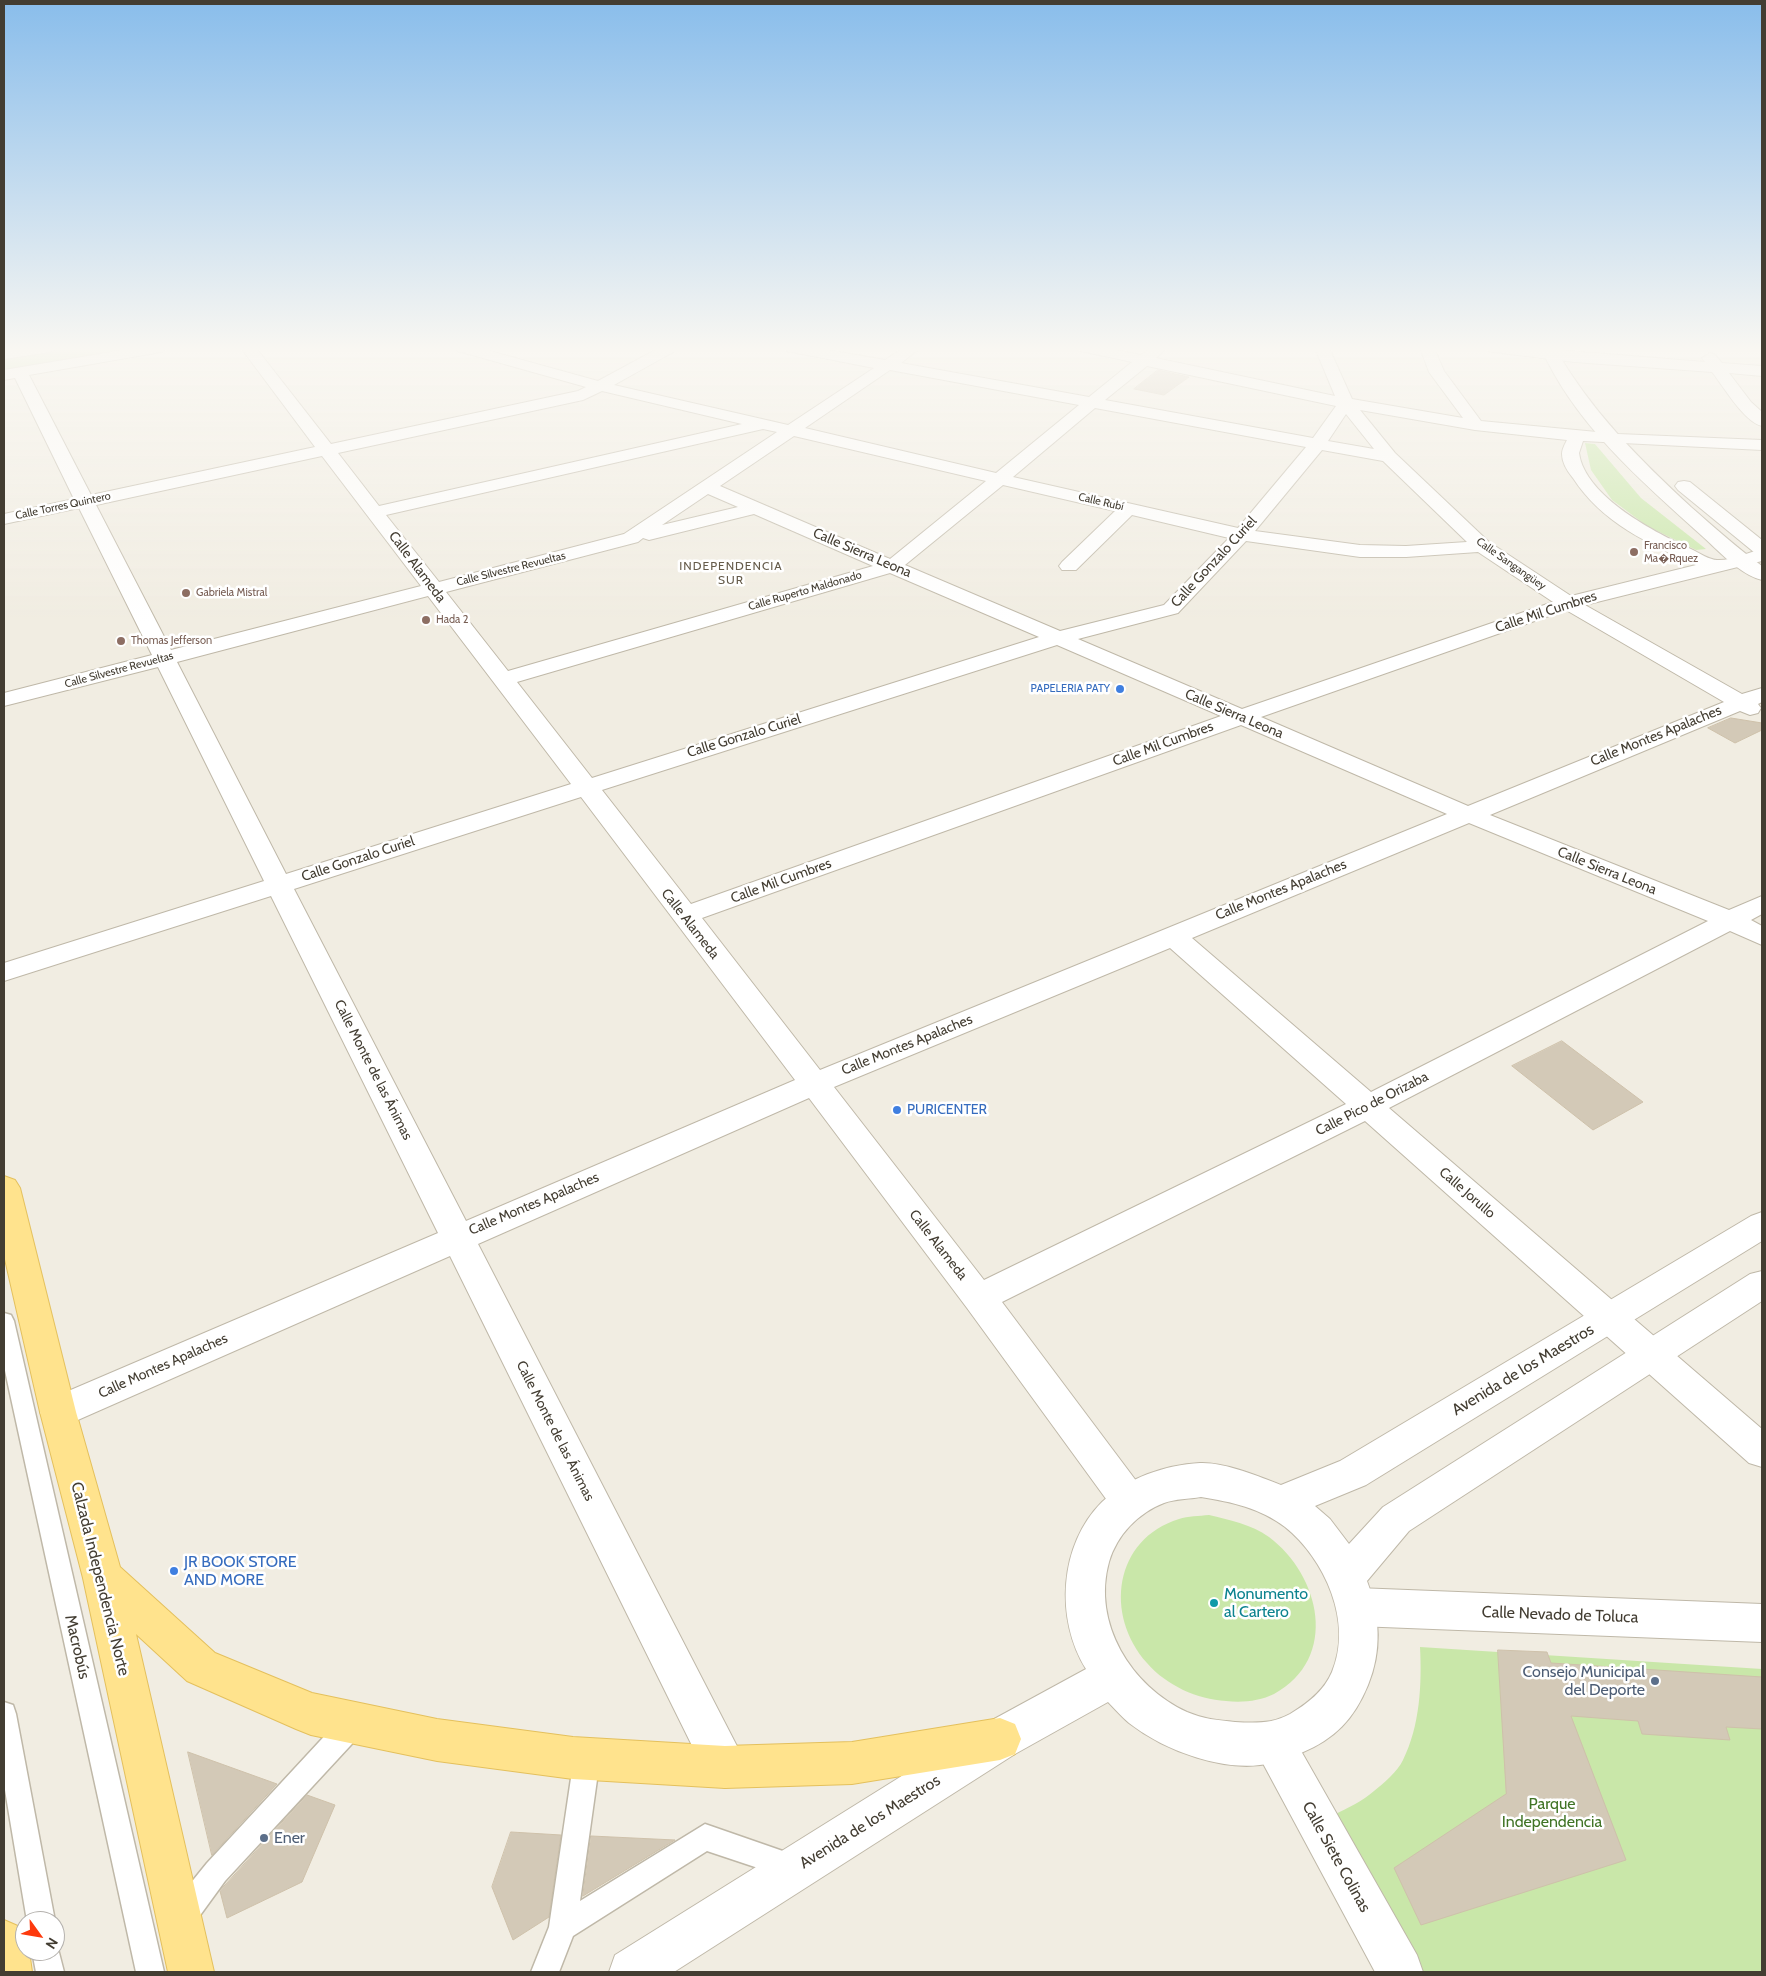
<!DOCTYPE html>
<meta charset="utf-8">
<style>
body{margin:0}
#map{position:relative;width:1766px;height:1976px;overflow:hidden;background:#f1ede2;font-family:Cabin,sans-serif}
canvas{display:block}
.frame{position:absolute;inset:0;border:5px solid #433d32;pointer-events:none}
.north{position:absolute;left:15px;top:1911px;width:50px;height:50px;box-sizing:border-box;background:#fff;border:1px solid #b4b1ad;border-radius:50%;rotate:122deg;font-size:14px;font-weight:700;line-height:20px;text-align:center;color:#433d32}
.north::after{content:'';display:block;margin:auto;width:18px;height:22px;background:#fd3a0d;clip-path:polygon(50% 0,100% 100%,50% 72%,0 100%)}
</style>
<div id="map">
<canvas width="1766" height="1976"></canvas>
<div class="frame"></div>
<div class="north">N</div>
</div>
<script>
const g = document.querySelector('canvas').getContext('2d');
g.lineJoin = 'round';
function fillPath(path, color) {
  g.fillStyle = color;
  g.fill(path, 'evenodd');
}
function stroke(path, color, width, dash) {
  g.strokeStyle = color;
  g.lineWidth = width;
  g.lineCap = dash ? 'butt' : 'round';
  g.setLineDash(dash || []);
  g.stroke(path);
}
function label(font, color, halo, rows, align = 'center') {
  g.font = font + ' Cabin,sans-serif';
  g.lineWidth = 5;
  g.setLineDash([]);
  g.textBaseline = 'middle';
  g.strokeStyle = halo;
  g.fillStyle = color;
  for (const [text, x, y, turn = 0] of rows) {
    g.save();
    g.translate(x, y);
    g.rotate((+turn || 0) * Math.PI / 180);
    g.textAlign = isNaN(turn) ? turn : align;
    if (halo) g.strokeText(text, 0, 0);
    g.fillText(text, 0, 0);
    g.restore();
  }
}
fillPath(new Path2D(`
 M66,348H150L4,374V359Z
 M1585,443L1595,444L1641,498L1706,549L1696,550L1647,526L1612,500L1591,470Z
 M1209,1515C1229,1520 1251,1524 1269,1537C1320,1575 1340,1658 1274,1694C1260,1701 1242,1703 1226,1701C1197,1699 1167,1686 1147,1663C1104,1615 1114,1539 1179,1519C1188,1516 1199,1516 1209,1515Z
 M1420,1647L1762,1669V1972H1421L1334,1815C1347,1808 1363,1801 1374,1791C1383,1784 1398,1771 1403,1760C1420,1726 1422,1684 1420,1647Z`), '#c9e7a9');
const building = new Path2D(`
 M1158,370L1189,377L1164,395L1134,389Z
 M1731,718L1762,723V730L1735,743L1708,728Z
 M1562,1041L1643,1102L1593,1130L1512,1066Z
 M1498,1650L1547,1652L1551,1663L1762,1677V1729L1726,1727L1730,1740L1642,1734L1638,1721L1571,1716L1626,1860L1421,1925L1394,1868L1506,1794Z
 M188,1752L277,1784L212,1855Z
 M307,1795L335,1805L302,1882L227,1918L220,1891Z
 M511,1832L561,1835L549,1917L513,1940L492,1887Z
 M591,1836L675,1840L583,1896Z`);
fillPath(building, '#d3c9b7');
stroke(building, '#cec1aa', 1);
const service = new Path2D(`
 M4,1313L11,1315L14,1321L164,1972H136L4,1366Z
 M4,1702L13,1705L16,1714L55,1921H27L4,1784Z
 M353,1712L362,1715L365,1724L362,1733L225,1881L193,1925L183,1928L173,1925L170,1915L173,1905L207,1863L344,1715Z
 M587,1745L596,1749L600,1758L580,1901L705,1824L800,1857L804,1866L800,1875L791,1879L707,1851L573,1936L559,1972H531L549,1927L574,1758L578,1749Z
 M56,1941L64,1972H36L32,1951H55Z`);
const minor = new Path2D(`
 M22,348H57L50,352L4,359V351Z
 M136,348H168L161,352L29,375L91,495L315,447L241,348H256L331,444L578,391L586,387L458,351L456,348H479L598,381L659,348H677L675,351L614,385L788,425L874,368L792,352L787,351L785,348H816L885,360L903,348H920L901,363L1089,397L1132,362L1081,351L1079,348H1106L1141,355L1150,348H1166L1156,358L1335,396L1315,348H1329L1352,399L1463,418L1429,372L1420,348H1434L1444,371L1481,421L1618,434L1762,440V450L1583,441L1579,453C1585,497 1656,533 1693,550C1699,553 1710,560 1717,560C1731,561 1749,552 1762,549V561L1585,605L1742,694L1762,688V702L1758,704L1761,708L1758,713L1750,715L1740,711L1490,815L1729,910L1762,896V914L1751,920L1762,926V945L1730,931L1389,1108L1762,1429V1467L1749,1463L1365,1121L1002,1302L1143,1490L1149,1502L1143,1514L1130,1519L1117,1514L967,1308L809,1098L478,1244L740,1752L746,1767L740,1782L725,1788L710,1782L450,1256L71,1423L58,1428L45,1423L40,1412L45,1401L438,1233L271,896L4,981V963L264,881L158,667L4,706V693L152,655L79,508L4,524V514L74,499L15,378L4,380V370ZM1147,366L1336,406L1313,438L1105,400ZM890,370L1079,405L996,473L805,428ZM602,391L742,424L379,506L338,453L583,400ZM1095,408L1306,447L1238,528L1013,477ZM1360,410L1475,430L1567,440C1565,444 1562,449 1562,454C1562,463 1568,472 1573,478C1602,523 1649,544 1696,565L1571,596L1489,542L1395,453ZM1346,414L1374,449L1328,441ZM763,429L777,432L624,534L439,582L386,515ZM794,436L986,481L890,559L720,486ZM1322,450L1383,461L1467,542L1406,546L1360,545L1255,531ZM322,456L421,586L171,650L96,505ZM1003,485L1115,511L1062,562L1059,566L1062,570H1076L1132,515L1229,538L1164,605L1060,631L905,565ZM708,494L738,507L662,525ZM754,514L873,566L508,671L446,592L638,542L643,538L649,540ZM1246,541L1360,557H1406L1478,552L1553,602L1242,709L1078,639L1178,613ZM890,573L1039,637L592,778L517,682ZM428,596L571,784L286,874L177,662ZM1566,610L1724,702L1468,806L1261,717ZM1057,645L1221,716L691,904L602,790ZM1241,725L1447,814L820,1070L702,918ZM581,797L795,1080L466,1221L294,889ZM1469,823L1708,921L1371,1092L1192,938ZM1170,948L1346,1104L984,1280L834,1087Z
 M1487,348H1532L1705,362L1702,358L1710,353L1715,355L1722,363L1762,366V376L1729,373L1751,402L1762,412V426C1744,422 1724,387 1712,372L1574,362L1494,352L1489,351Z
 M1357,1588L1762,1604V1642L1357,1626L1343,1621L1337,1607L1343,1593Z
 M1273,1722L1288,1728L1417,1955L1423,1972H1375L1252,1743L1258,1728Z`);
const tertiary = new Path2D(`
 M1541,348H1555C1590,410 1639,459 1691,507C1714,527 1737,548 1762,566V580C1740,575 1718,550 1701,535C1641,481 1574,423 1541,348Z
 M1684,481L1690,482L1762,540V555L1755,553L1678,490L1675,486L1678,482Z
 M1762,1212V1241L1366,1485L1315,1506L1330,1519L1349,1544L1383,1507L1750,1274L1762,1271V1301L1409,1531L1367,1581C1380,1615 1382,1651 1368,1685C1354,1719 1335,1739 1301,1753C1291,1757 1282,1761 1272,1763C1226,1774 1165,1751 1129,1723C1122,1717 1115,1709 1108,1702L1015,1754L674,1972H609L615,1955L985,1724L1086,1669C1055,1619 1059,1545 1102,1502C1127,1478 1165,1465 1200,1463C1224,1462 1258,1476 1281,1485L1340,1461L1751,1216ZM1201,1497C1232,1502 1260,1508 1285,1527C1325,1559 1353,1622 1332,1672C1324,1691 1307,1704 1290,1714C1272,1724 1254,1723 1235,1722C1218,1720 1203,1719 1187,1712C1131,1686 1092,1623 1109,1562C1117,1535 1138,1513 1164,1503C1175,1499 1189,1499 1201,1497Z`);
const primary = new Path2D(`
 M4,1176L15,1180L20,1188L76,1412L120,1567L215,1653L312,1693L437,1719L573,1737L725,1746L852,1742L1000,1718L1015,1724L1021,1739L1015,1754L1000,1760L852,1784L725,1788L573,1779L437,1761L311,1735L296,1729L187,1681L136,1634L214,1972H168L83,1578L40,1412L4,1255Z
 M4,1920L20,1927L25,1938V1951H29L32,1972H4Z`);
stroke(service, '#bfb8a8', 3);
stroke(minor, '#bfb8a8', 2);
stroke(tertiary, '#bfb8a8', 2);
stroke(primary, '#e4c05d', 2);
fillPath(service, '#fff');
fillPath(minor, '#fff');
fillPath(tertiary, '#fff');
fillPath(primary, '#ffe38d');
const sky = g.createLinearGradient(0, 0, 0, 624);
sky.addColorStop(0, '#89bdeb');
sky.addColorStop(0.56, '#f9f7f2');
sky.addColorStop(1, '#f9f7f200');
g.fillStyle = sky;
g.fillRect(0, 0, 1766, 624);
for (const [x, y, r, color] of [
 [1634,552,5,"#8d6e63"],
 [186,593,5,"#8d6e63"],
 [426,620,5,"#8d6e63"],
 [121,641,5,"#8d6e63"],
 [1120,689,5,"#3f7fe0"],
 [897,1110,5,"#3f7fe0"],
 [174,1571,5,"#3f7fe0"],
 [1214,1603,5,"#0f9aa8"],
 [1655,1681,5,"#5c6f8a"],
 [264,1838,5,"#5c6f8a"]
]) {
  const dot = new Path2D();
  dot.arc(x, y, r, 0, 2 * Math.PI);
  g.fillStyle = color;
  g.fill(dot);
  stroke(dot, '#fff', 2);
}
label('11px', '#433d32', '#fff', [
 ["Calle Rubí",1101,502,13],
 ["Calle Torres Quintero",63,506,-12],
 ["Calle Sangangüey",1511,564,35],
 ["Calle Silvestre Revueltas",511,569,-14],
 ["Calle Ruperto Maldonado",805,591,-16],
 ["Calle Silvestre Revueltas",119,670,-15]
]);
label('11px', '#785e54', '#fff', [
 ["Francisco",1644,546],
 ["Ma�Rquez",1644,559],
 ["Gabriela Mistral",196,593],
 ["Hada 2",436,620],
 ["Thomas Jefferson",131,641]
], 'left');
label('11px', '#366cbe', '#fff', [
 ["PAPELERIA PATY",1110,689]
], 'right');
g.letterSpacing = '1px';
label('12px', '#655b4a', '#fff', [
 ["INDEPENDENCIA",731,566],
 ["SUR",731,580]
]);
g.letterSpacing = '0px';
label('14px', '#433d32', '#fff', [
 ["Calle Sierra Leona",862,553,23],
 ["Calle Gonzalo Curiel",1214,562,-47],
 ["Calle Alameda",417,567,53],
 ["Calle Mil Cumbres",1546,612,-18],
 ["Calle Sierra Leona",1234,714,23],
 ["Calle Gonzalo Curiel",744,736,-17],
 ["Calle Montes Apalaches",1656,736,-22],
 ["Calle Mil Cumbres",1163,744,-20],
 ["Calle Gonzalo Curiel",358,859,-18],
 ["Calle Sierra Leona",1607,871,22],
 ["Calle Mil Cumbres",781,881,-20],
 ["Calle Montes Apalaches",1281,890,-22],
 ["Calle Alameda",690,924,52],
 ["Calle Montes Apalaches",907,1045,-22],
 ["Calle Monte de las Ánimas",373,1070,63],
 ["Calle Pico de Orizaba",1372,1104,-27],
 ["Calle Jorullo",1467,1193,41],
 ["Calle Montes Apalaches",534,1204,-23],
 ["Calle Alameda",938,1245,52],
 ["Calle Montes Apalaches",163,1366,-24],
 ["Calle Monte de las Ánimas",555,1431,63]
]);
label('14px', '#366cbe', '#fff', [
 ["PURICENTER",907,1110]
], 'left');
label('16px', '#433d32', '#fff', [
 ["Avenida de los Maestros",1523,1370,-31],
 ["Calzada Independencia Norte",100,1579,76],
 ["Calle Nevado de Toluca",1560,1615,2],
 ["Macrobús",77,1647,77],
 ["Avenida de los Maestros",870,1822,-32],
 ["Calle Siete Colinas",1336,1857,61]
]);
label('16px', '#366cbe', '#fff', [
 ["JR BOOK STORE",184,1562],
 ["AND MORE",184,1580]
], 'left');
label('16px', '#0d838f', '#fff', [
 ["Monumento",1224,1594],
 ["al Cartero",1224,1612]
], 'left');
label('16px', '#4e5e75', '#fff', [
 ["Consejo Municipal",1645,1672],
 ["del Deporte",1645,1690],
 ["Ener",274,1838,"left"]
], 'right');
label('16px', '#417426', '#fff', [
 ["Parque",1552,1804],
 ["Independencia",1552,1822]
]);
</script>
